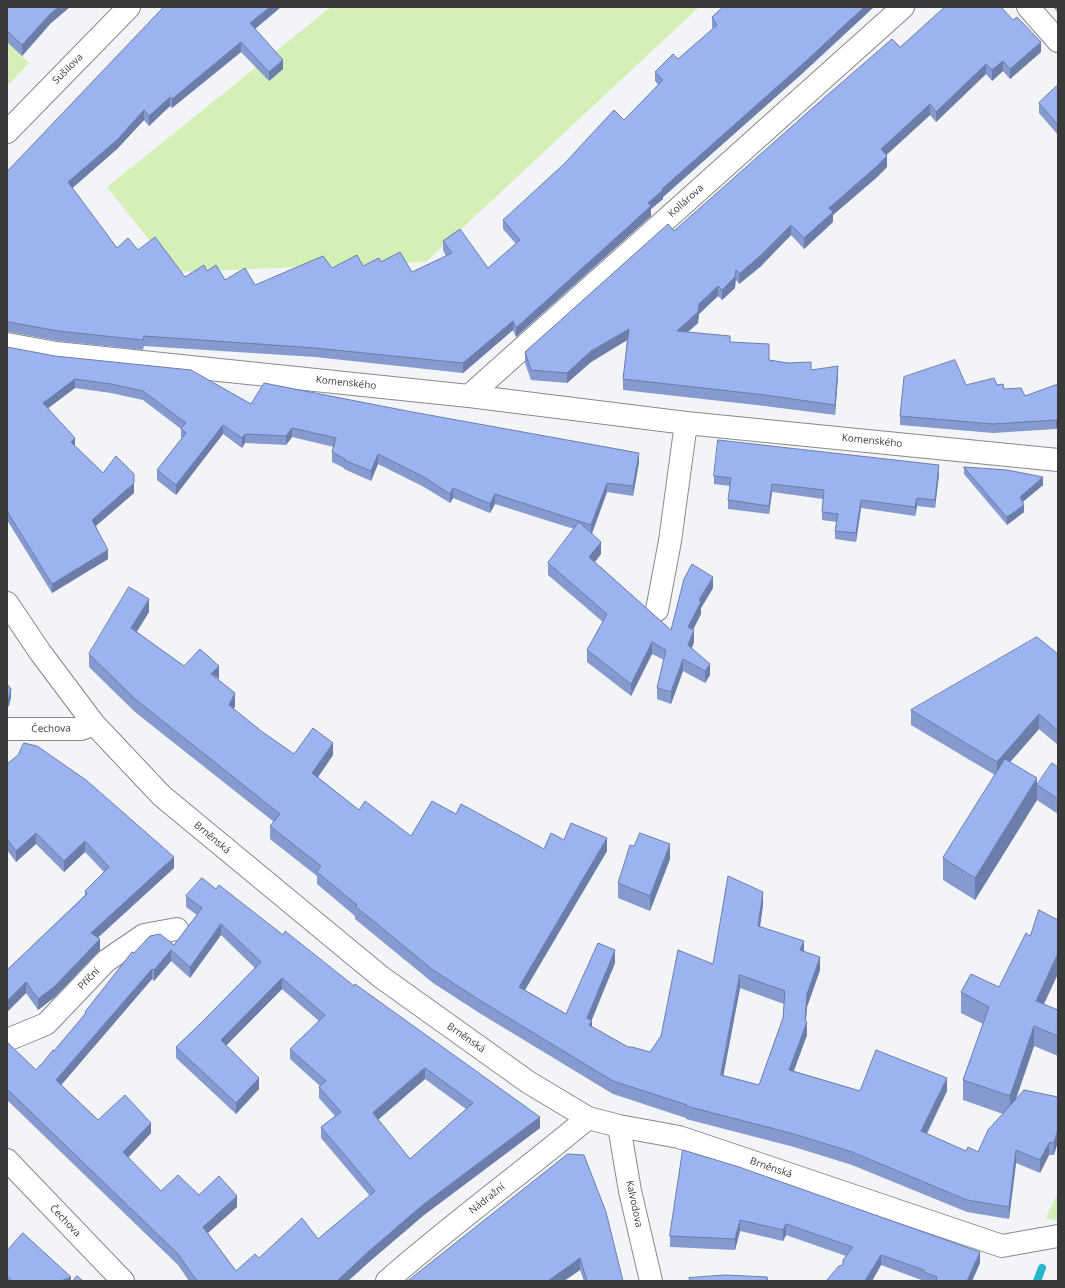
<!DOCTYPE html>
<meta charset="utf-8">
<style>
body{margin:0}
#map{position:relative;width:1065px;height:1288px;overflow:hidden;background:#f3f4f7;font-family:"Open Sans",sans-serif}
canvas{display:block}
.frame{position:absolute;inset:0;border:8px solid #39393a;pointer-events:none}
</style>
<div id="map">
<canvas width="1065" height="1288"></canvas>
<div class="frame"></div>
</div>
<script>
const g = document.querySelector('canvas').getContext('2d');
g.lineJoin = 'round';
function fillPath(path, color) {
  g.fillStyle = color;
  g.fill(path, 'evenodd');
}
function stroke(path, color, width, dash) {
  g.strokeStyle = color;
  g.lineWidth = width;
  g.lineCap = dash ? 'butt' : 'round';
  g.setLineDash(dash || []);
  g.stroke(path);
}
function label(font, color, halo, rows, align = 'center') {
  g.font = font + ' "Open Sans",sans-serif';
  g.lineWidth = 3;
  g.setLineDash([]);
  g.textBaseline = 'middle';
  g.strokeStyle = halo;
  g.fillStyle = color;
  for (const [text, x, y, turn = 0] of rows) {
    g.save();
    g.translate(x, y);
    g.rotate((+turn || 0) * Math.PI / 180);
    g.textAlign = isNaN(turn) ? turn : align;
    if (halo) g.strokeText(text, 0, 0);
    g.fillText(text, 0, 0);
    g.restore();
  }
}
fillPath(new Path2D(`
 M331,7H699L426,262L175,272L107,187Z
 M7,42L29,63L7,86Z
 M1058,1192V1221L1046,1218Z`), '#d4f0b6');
stroke(new Path2D(`
 M1037,1281L1042,1268`), '#28b5cd', 8);
const minor = new Path2D(`
 M1028,7L1058,41
 M7,132L129,7
 M7,344L56,353L469,396L686,423L1058,460
 M469,396L903,7
 M7,603L40,652L94,724L162,796L381,977L528,1082L588,1118L619,1126L679,1137L1002,1246L1058,1236
 M657,610L670,541L686,423
 M7,729H81L94,724
 M7,1040L46,1024L106,961L144,935L177,929
 M619,1126L630,1191L651,1281
 M7,1160L123,1281
 M387,1281C452,1224 522,1173 588,1118`);
stroke(minor, '#88898c', 24);
stroke(minor, '#fff', 22);
fillPath(new Path2D(`
 M7,7L50,24L22,56L7,42Z
 M164,7H281L255,29L283,69L269,81L241,52L172,108L170,106L149,126L144,120L117,149L72,188L117,248L138,250L185,277L207,271L225,280L255,285L332,268L363,266L381,262L412,272L446,256L443,250V241L488,268L516,244L503,229V220L624,120L658,85L655,81V72L678,59L713,29L712,27V17L805,71L663,197V199L651,209V216L516,337L513,330L463,373L315,357L144,346L143,350L58,341L9,332H7V172Z
 M1053,7H1058V13Z
 M900,47L1041,52L1010,79L1003,71L992,81L986,74L936,122L930,115L886,155L887,167L876,178L833,215V222L804,249L791,235L760,267L739,284L736,280L735,288L722,300L718,296L699,314L698,323L687,332L730,342L769,360L838,376L835,415L765,406L623,390V379L627,340L591,362L567,383L531,380L525,363V352Z
 M1058,85V135L1039,113V103Z
 M7,347L251,404L639,462L633,496L607,492L592,534L601,554L595,562L671,630L713,588L701,608V614L693,630L694,642L692,648L710,675L705,683L683,671L671,704L657,699V688L664,660L652,654L631,696L587,662V650L603,622L548,575V563L574,529L495,504L490,513L453,498L450,503L424,487L378,464L371,481L344,469V468L332,462V452L334,447L292,437L286,445L245,443L242,448L223,434L176,495L157,480V470L182,438L181,437V429L143,400L111,393L75,388L48,408L75,446L103,473L134,493L96,526L108,559L52,593L7,520Z
 M1058,384L1056,429L993,433L900,425V416L966,385H997L1004,389L1025,396Z
 M964,467L1043,485L1023,502L1024,512L1007,525L964,474Z
 M939,474L935,508L917,506L915,516L861,508L856,542L835,539V531L837,522L822,520V512L823,499L772,492L769,514L728,509V500L730,486L714,484V476Z
 M149,612L137,632L184,666L218,679L235,706L234,709L261,731L294,754L333,755L318,777L359,810L411,836L456,814L544,849L564,840L607,851L525,990L566,1014L615,963L591,1020L592,1027L628,1047L650,1052L713,964L763,905L760,927L804,951L820,970L807,1007L806,1021L807,1035L794,1071L860,1091H947L927,1134L966,1151L978,1152L1003,1114L963,1100V1080L983,1024L961,1013V992L999,987L1058,1010V1056L1034,1046L1016,1099L1058,1097L1054,1155H1049L1040,1173L1016,1163L1009,1219L967,1212L852,1165L794,1147L686,1119V1118L613,1094L481,1014L433,983L355,919V916L317,884V876L270,839V826L274,822L135,712L89,667V654ZM740,988L784,1004L783,1018L759,1085L723,1076Z
 M1058,654V745L1039,729L1010,762L1037,785L1058,767V814L1037,800L975,900L943,880V858L995,775L911,725V710Z
 M7,764L174,868L98,937L100,950L55,997L38,1010L26,993L7,1012V970L85,895V891L104,872L85,852L64,872L36,844L16,862L7,850Z
 M670,859L650,911L618,898V883Z
 M216,889L283,935L354,986L540,1128L424,1215L369,1262L348,1281H189L178,1265L7,1100V1042L36,1070L41,1065L54,1051L85,1014V1012L134,953L174,945L197,915L186,907V896ZM221,935L255,968L202,1022L176,1047V1058L236,1114L259,1089L226,1045L282,989L319,1021L290,1049V1059L320,1086L319,1087V1098L335,1116L321,1127V1138L370,1196L318,1239L259,1258L236,1271L208,1233L237,1207L199,1195L161,1191L128,1158L151,1133L98,1120L61,1085L152,979L154,981L171,961L190,978ZM425,1079L466,1109L410,1159L378,1120Z
 M683,1150L980,1263L972,1281H924L881,1265L872,1281H826L843,1265L846,1256L786,1235L783,1241L740,1231L735,1250L670,1247V1236Z
 M568,1154L623,1281H584L580,1270L564,1281H408Z
 M7,1251L71,1281H7Z`), '#869acf');
fillPath(new Path2D(`
 M58,7H70L50,24L22,56V45L50,14Z
 M270,7H281L250,33V23Z
 M864,7H874L805,71L663,197V199L651,209V216L516,337V328L648,203L662,189Z
 M241,42V52L172,108V99Z
 M1041,42V52L1010,79V69Z
 M283,60V69L269,81V72Z
 M1003,61V71L992,81V70Z
 M986,64V74L936,122V112Z
 M170,97V106L149,126V116Z
 M930,104V115L881,160V149Z
 M144,110V120L117,149L68,192V182Z
 M887,156V167L876,178L833,215V222L804,249V238L829,208Z
 M791,225V235L760,267L739,284V274Z
 M736,270L735,288L722,300V290Z
 M718,286V296L699,314L698,323L677,342V331L699,304Z
 M513,321V330L463,373V363Z
 M629,329V339L591,362L567,383V373L591,351Z
 M838,366V376L835,415V405Z
 M75,379V388L43,412V403Z
 M1058,419V428L1056,429V420Z
 M223,425V434L176,495V485Z
 M292,428V437L286,445V436Z
 M245,434V443L242,448V438Z
 M75,438V448L71,442Z
 M639,453V462L633,496V486Z
 M378,454V464L371,481V471Z
 M939,465V474L935,508V500Z
 M1043,477V485L1020,504V497Z
 M134,483V493L92,529V520Z
 M607,483V492L591,535V525Z
 M772,484V492L769,514V506Z
 M453,488V498L450,503V494Z
 M495,494V504L490,513V504Z
 M917,498V506L915,516V507Z
 M861,500V508L856,542V533Z
 M1024,505V512L1007,525V517Z
 M601,542V554L589,569V557Z
 M108,550V559L52,593V584Z
 M713,577V588L701,608V614L688,639V627L699,600Z
 M149,599V612L131,640V628Z
 M694,630V642L688,656V645Z
 M652,642V654L631,696V684Z
 M683,659V671L671,704V692Z
 M710,664V675L705,683V671Z
 M219,666V679L211,674Z
 M11,689V697L9,706L7,707V699Z
 M235,693V706L229,718V705Z
 M1039,714V729L997,777V762Z
 M333,743V755L312,786V773Z
 M1037,778V800L975,900V878Z
 M36,833V844L16,862V851Z
 M607,838V851L519,1000V987Z
 M85,841V852L64,872V861Z
 M670,844V859L650,911V896Z
 M174,857V868L91,944V933Z
 M763,892V905L758,939V926Z
 M221,924V935L190,978V967Z
 M100,939V950L55,997L38,1010V999Z
 M804,941V954L800,950Z
 M171,950V961L154,981V970Z
 M615,950V963L591,1022L592,1021V1033L589,1038L587,1018Z
 M1058,953V974L1036,1021V1001Z
 M820,957V970L807,1007L805,1027L807,1022V1035L789,1083V1070L805,1020L807,994Z
 M152,969V979L56,1091V1080Z
 M740,975V988L721,1088V1075Z
 M282,978V989L221,1051V1040Z
 M26,982V993L7,1012V1001Z
 M1034,1026V1046L1010,1116V1096Z
 M425,1068V1079L373,1124V1113Z
 M259,1078V1089L236,1114V1103Z
 M947,1078V1091L921,1144V1131Z
 M540,1117V1128L424,1215L369,1262L348,1281H337L369,1251L424,1204Z
 M151,1123V1133L123,1163V1152Z
 M1058,1129V1142L1054,1155V1142Z
 M1049,1143V1155L1040,1173V1160Z
 M1016,1150V1163L1009,1219V1207Z
 M237,1196V1207L203,1237V1227Z
 M740,1220V1231L735,1250V1239Z
 M786,1224V1235L783,1241V1230Z
 M980,1252V1263L972,1281H967Z
 M881,1255V1265L872,1281H865Z
 M580,1258V1270L564,1281H548Z
 M71,1277V1281H61Z`), '#6d7da9');
const building = new Path2D(`
 M7,7H58L50,14L22,45L7,31Z
 M164,7H270L250,23L283,60L269,72L241,42L172,99L170,97L149,116L144,110L117,140L68,182L117,248L128,238L138,250L155,237L185,277L204,265L207,271L216,265L225,280L245,268L255,285L323,256L332,268L357,255L363,266L379,258L381,262L400,252L412,272L452,253L443,241L460,229L488,268L520,240L503,220L564,164L614,110L624,120L663,80L655,72L673,54L678,59L717,25L712,17L723,7H864L805,62L662,189L663,190L648,203L651,206L516,328L513,321L463,363L315,348L144,336L143,340L58,331L9,322H7V172Z
 M945,7H1001L1013,20L1017,17L1041,42L1010,69L1003,61L992,70L986,64L936,112L930,104L881,149L887,156L876,167L829,208L833,212L804,238L791,225L760,256L739,274L736,270L735,277L722,290L718,286L699,304L698,312L677,331L730,336V342L769,344V360L788,363L811,362V370L838,366L835,405L765,395L623,379L629,329L591,351L567,373L531,370L525,352L668,224L674,231L816,105L892,39L900,47Z
 M1058,85V125L1039,103Z
 M7,347L55,356L191,370L251,404L264,383L407,411L639,453L633,486L607,483L591,525L495,494L490,504L453,488L450,494L424,477L378,454L371,471L344,460L345,459L332,452L336,438L292,428L286,436L245,434L242,438L223,425L176,485L157,470L186,433L181,428L186,423L143,391L111,384L75,379L43,403L75,438L71,442L103,473L116,456L134,474V483L92,520L108,550L52,584L7,511Z
 M955,360L966,385L994,378L997,385L1003,384L1004,389L1021,388L1025,396L1058,384V419L1056,420L993,424L900,416L904,377Z
 M718,440L939,465L935,500L917,498L915,507L861,500L856,533L835,531L838,514L822,512L824,490L772,484L769,506L728,500L731,478L714,476Z
 M964,467L1007,470L1043,477L1020,497L1024,505L1007,517Z
 M579,522L601,542L589,557L671,630L684,579L692,564L713,577L699,600L701,602L688,627L694,630L688,645L710,664L705,671L683,659L671,692L657,688L666,650L652,642L631,684L587,650L607,614L548,563Z
 M129,587L149,599L131,628L184,666L200,649L219,666L211,674L235,693L229,705L261,731L294,754L313,728L333,743L312,773L359,810L365,801L411,836L432,801L456,814L461,804L544,849L551,833L564,840L571,823L607,838L519,987L566,1014L598,943L615,950L587,1018L592,1021L589,1025L628,1047H632L650,1052L661,1036L678,950L713,964L728,876L763,892L758,926L804,941L800,950L820,957L807,994L805,1020L807,1022L789,1070L860,1091L876,1050L947,1078L921,1131L966,1151L968,1147L978,1152L988,1130L1024,1090L1058,1097V1129L1054,1142L1049,1143L1040,1160L1016,1150L1009,1207L967,1200L852,1152L794,1134L686,1106L687,1105L613,1081L481,1001L433,970L355,906L357,905L317,872L321,866L270,826L280,814L135,699L89,654ZM740,975L785,991L783,1018L759,1085L721,1075Z
 M1037,637L1058,654V731L1039,714L997,762L911,710Z
 M7,684L11,689L9,698L7,699Z
 M24,743L37,746L86,780L174,857L91,933L100,939L55,986L38,999L26,982L7,1001V970L87,894L85,891L109,867L85,841L64,861L36,833L16,851L7,839V764L18,755Z
 M1005,759L1037,778L975,878L943,858Z
 M1052,763L1058,767V799L1037,785Z
 M640,833L670,844L650,896L618,883L630,845L634,846Z
 M202,878L216,889L219,885L283,935L285,931L354,986L355,984L540,1117L424,1204L369,1251L337,1281H197L178,1254L7,1089V1042L36,1070L40,1065H41L53,1050L54,1051L86,1013L85,1012L132,952L134,953L150,936L160,934L174,945L202,908L186,896ZM221,924L261,962L202,1022L176,1047L236,1103L259,1078L221,1040L282,978L325,1015L290,1049L326,1081L319,1087L341,1112L321,1127L375,1191L318,1239L302,1218L259,1258L255,1254L236,1271L203,1227L237,1196L219,1176L199,1195L178,1175L161,1191L123,1152L151,1123L125,1095L98,1120L56,1080L152,969L154,970L171,950L190,967ZM425,1068L473,1103L410,1159L373,1113Z
 M1039,910L1058,920V953L1036,1001L1058,1010V1036L1034,1026L1010,1096L963,1080L989,1007L961,992L971,974L999,987L1026,933L1030,936Z
 M683,1150L739,1167L980,1252L967,1281H936L937,1277L924,1272V1270L881,1255L868,1276L865,1281H826L839,1266L843,1265V1260L853,1247L786,1224L783,1230L740,1220L735,1239L670,1236Z
 M568,1154L584,1155L606,1212L623,1281H587L580,1258L548,1281H408Z
 M23,1233L71,1277L61,1281H12L7,1276V1251Z
 M725,1275L767,1277L768,1281H690L689,1278Z
 M77,1276L83,1281H73Z`);
fillPath(building, '#9cb3f1');
stroke(building, '#6d7da9', 1);
label('10px', '#39393a', '#fff', [
 ["Sušilova",68,69,-45],
 ["Kollárova",686,201,-42],
 ["Komenského",346,383,6],
 ["Komenského",872,441,6],
 ["Čechova",51,729,-1],
 ["Brněnská",212,838,40],
 ["Příční",89,979,-46],
 ["Brněnská",466,1038,35],
 ["Brněnská",771,1168,19],
 ["Nádražní",487,1199,-38],
 ["Kalvodova",634,1204,78],
 ["Čechova",65,1221,46]
]);
</script>
